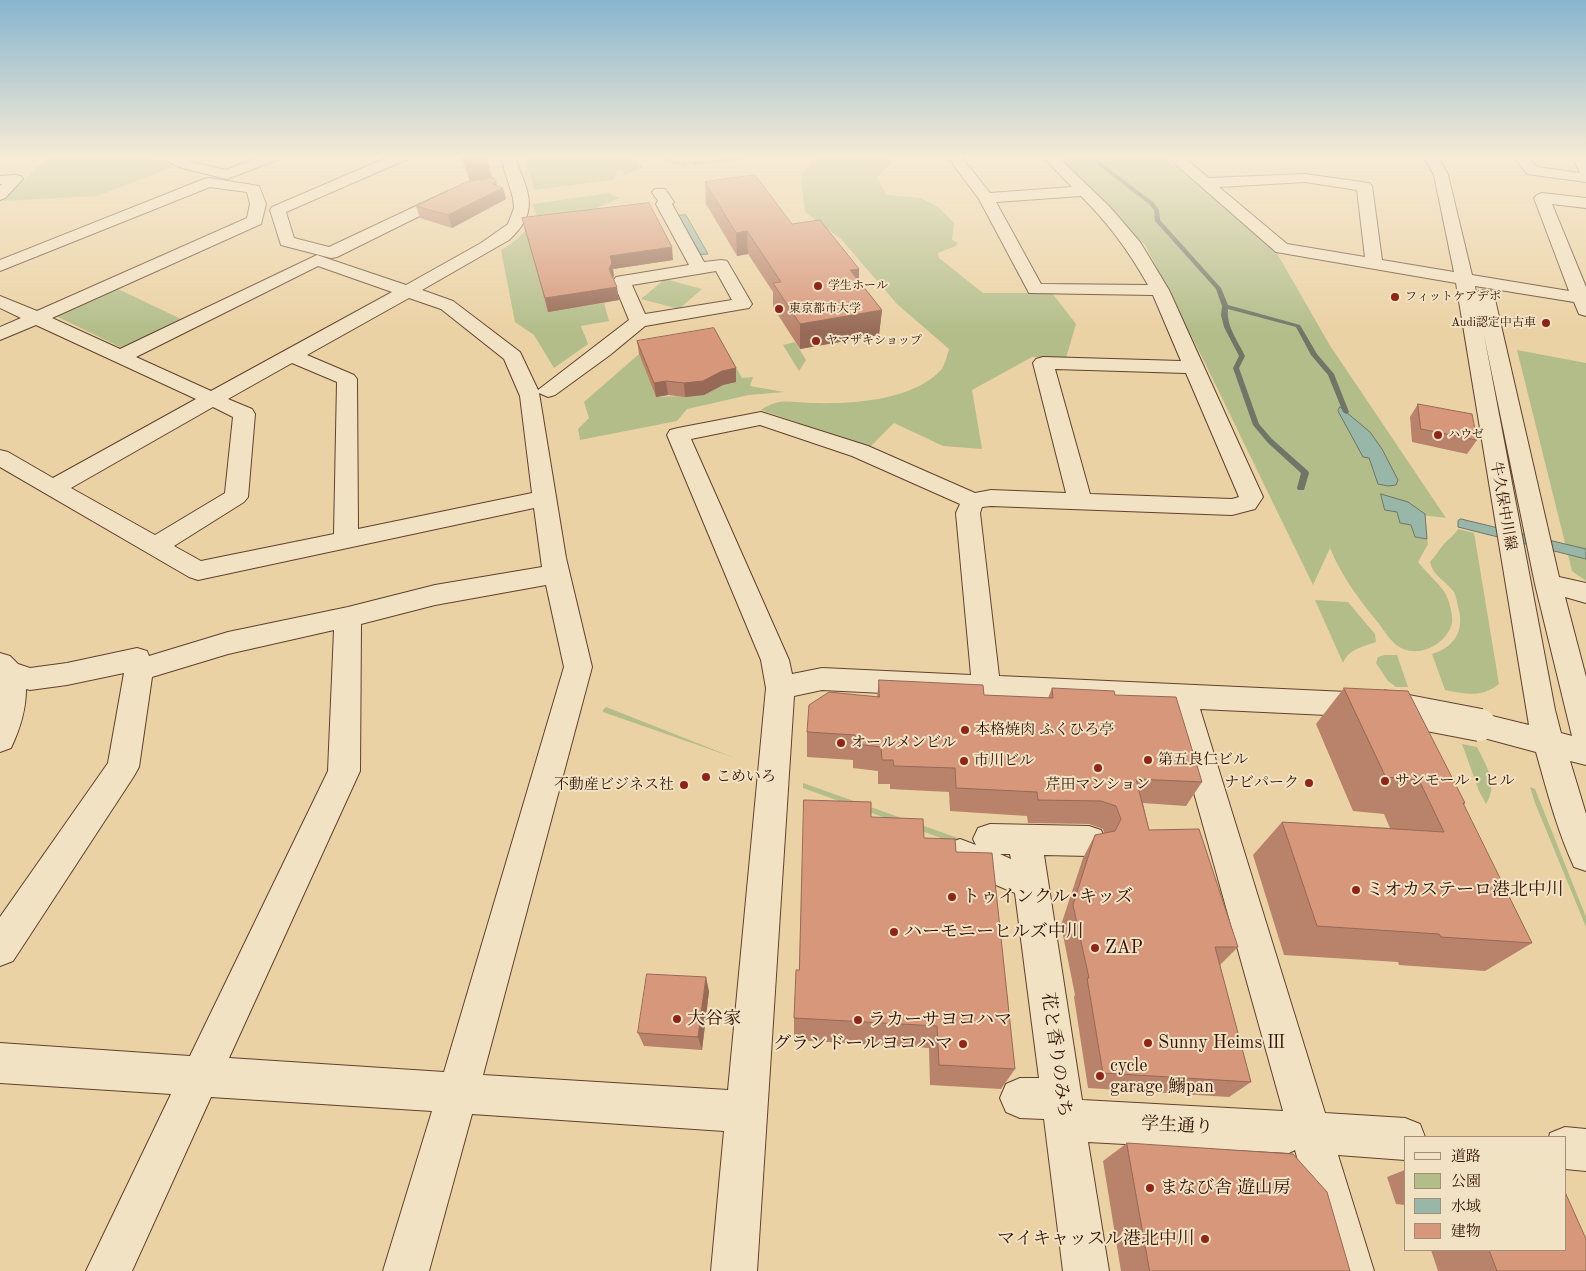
<!DOCTYPE html>
<meta charset="utf-8">
<style>
body{margin:0}
#map{position:relative;width:1586px;height:1271px;overflow:hidden;background:#ebd2a4;font-family:"Old Standard TT","Noto Serif JP",serif}
canvas{display:block}
.legend{position:absolute;left:1404px;top:1136px;width:162px;height:115px;box-sizing:border-box;background:#f2e2c4;border:1px solid #a58e77;margin:0;padding:6px 9px;list-style:none;font-size:15px;color:#321104}
.legend li{display:flex;align-items:center;gap:10px;height:25px}
.legend b{width:25px;border:1px solid #a58e77}
</style>
<div id="map">
<canvas width="1586" height="1271"></canvas>
<ul class="legend">
<li><b style="height:6px;background:#f2e2c4"></b>道路</li>
<li><b style="height:14px;background:#b2bd8a"></b>公園</li>
<li><b style="height:14px;background:#98b7a9"></b>水域</li>
<li><b style="height:14px;background:#d7977b"></b>建物</li>
</ul>
</div>
<script>
const g = document.querySelector('canvas').getContext('2d');
g.lineJoin = 'round';
function fillPath(path, color) {
  g.fillStyle = color;
  g.fill(path, 'evenodd');
}
function stroke(path, color, width, dash) {
  g.strokeStyle = color;
  g.lineWidth = width;
  g.lineCap = dash ? 'butt' : 'round';
  g.setLineDash(dash || []);
  g.stroke(path);
}
function label(font, color, halo, rows, align = 'center') {
  g.font = font + ' "Old Standard TT","Noto Serif JP",serif';
  g.lineWidth = 4;
  g.setLineDash([]);
  g.textBaseline = 'middle';
  g.strokeStyle = halo;
  g.fillStyle = color;
  for (const [text, x, y, turn = 0] of rows) {
    g.save();
    g.translate(x, y);
    g.rotate((+turn || 0) * Math.PI / 180);
    g.textAlign = isNaN(turn) ? turn : align;
    if (halo) g.strokeText(text, 0, 0);
    g.fillText(text, 0, 0);
    g.restore();
  }
}
fillPath(new Path2D(`
 M50,155H151L173,167L97,196L3,201Z
 M529,155H634L638,163L644,167L623,176V170H616L617,173L613,180L535,190L525,160Z
 M658,155H671L675,161L681,163L742,155H760L750,159L694,166L692,163L687,164L686,167C675,163 665,166 658,155Z
 M819,155H899L877,177L887,195L921,198L938,207L954,223L952,240L958,243L956,246L938,253L939,258L983,293H1052L1076,324L1066,358L1032,357L972,390L982,449L943,446L894,423L870,447L761,410C780,397 792,403 813,403C852,404 912,401 941,370C945,365 947,355 949,349L897,304L841,239L805,212L801,178L813,157Z
 M1056,155H1161L1274,248L1329,344L1446,518L1397,512L1411,525L1415,537L1427,539L1428,544L1418,562C1425,571 1445,589 1447,597C1450,604 1453,616 1452,623C1446,647 1413,661 1394,643C1389,638 1384,631 1380,625C1360,601 1342,577 1330,548L1313,585L1204,361L1145,245Z
 M609,193L619,198L583,214L548,311L604,303L609,321L581,326L588,344L554,368L534,335L515,322L501,250C517,242 526,230 536,216L533,204Z
 M665,279L702,289L679,309L641,299Z
 M116,288L183,320L130,345L120,347L58,317L60,312Z
 M795,342L806,360L799,371L783,345Z
 M1517,350L1586,363V581L1572,571Z
 M639,354L656,397L704,395L723,385L736,382L723,356L729,354L742,378L753,377L750,386L784,392L749,395L687,409L677,421L580,440L578,429L589,418L584,402Z
 M1458,529L1474,533L1499,684C1481,698 1466,694 1445,690L1432,654C1455,647 1465,630 1458,607C1457,602 1456,596 1454,592C1446,581 1433,576 1430,562C1435,557 1438,551 1443,545C1448,539 1454,536 1458,529Z
 M1315,600L1348,602L1375,634L1376,642C1362,647 1349,649 1343,663Z
 M1385,655H1397L1408,687H1396L1388,681L1376,663L1378,657Z
 M606,707L735,758L603,712V710Z
 M1462,744L1477,747C1486,765 1499,784 1486,804L1479,791Z
 M803,783L986,848L985,854L803,788Z
 M1530,787L1535,789L1586,917V927L1535,803Z`), '#b2bd8a');
const water = new Path2D(`
 M686,215L708,254L696,255L675,216Z
 M1340,407L1370,432L1382,449L1398,480L1396,485L1388,486L1378,484L1369,458L1363,457L1338,411Z
 M1381,494L1408,502L1425,514L1427,539L1415,537L1411,525L1400,523L1397,512L1385,510Z
 M1461,519L1586,549V559L1458,527V521Z`);
fillPath(water, '#98b7a9');
stroke(water, '#6f7567', 1);
fillPath(new Path2D(`
 M1090,155H1095L1102,163L1153,202L1159,210L1160,220L1221,288L1228,305L1300,325L1317,354L1334,374L1349,412L1348,413L1346,414L1343,412L1328,375L1311,355L1296,327L1228,309C1226,326 1238,341 1245,356L1239,368L1259,424L1272,439L1308,471L1309,473L1304,490H1298L1297,488L1301,473L1268,443L1253,425L1233,368L1239,356L1224,327L1221,315L1222,306L1216,289L1155,221L1154,210L1149,204L1098,165Z`), '#6f7567');
const minor = new Path2D(`
 M158,155H177L192,162L226,170L264,155H284L282,158L227,179L182,168L160,158Z
 M393,155H412L410,158L286,212L294,238L329,247L448,191H458L461,194L458,197L337,257L331,258L281,245L270,210L272,207Z
 M500,155H514C527,191 542,210 509,240L422,290L453,301L520,352L538,390L629,320L613,281L616,277L689,265L656,204L658,201L652,192L655,189H665L674,202L672,204L704,262L721,260L727,261L752,304L749,308L743,309L645,326L610,355L555,395L548,397L539,393L566,558L592,667L483,1075L728,1090L766,688L761,660L667,435L670,430L678,428L761,412L868,446L975,493L991,490L1066,493L1033,363L1036,359L1043,357L1181,361L1153,295L1029,293L979,199L946,155H960L990,193L1072,187L1041,155H1056L1109,206L1140,242L1169,290L1263,497L1255,509L1232,515L991,506L982,507L980,513L999,676L1369,693L1379,697L1384,705L1379,713L1369,717L1200,709L1325,1113L1405,1118L1420,1124L1425,1137H1405V1160L1338,1155L1374,1271H1328L1295,1150L1289,1153L1088,1142L1109,1271H1063L1044,1119L1020,1118L1006,1112L1000,1098L1006,1084L1020,1078H1039L1015,893L948,865L943,854L948,843L960,839L976,845L973,839L978,828L990,824L1089,826L1101,830L1106,841L1101,852L1089,856L1044,855L1082,1100L1283,1111L1170,707L822,690L794,696L757,1271H711L724,1131L472,1114L429,1271H383L432,1111L211,1097L132,1271H86L171,1094L0,1083V1043L190,1056L328,771L334,630L228,654L152,677L139,767L134,776L13,961L0,966V917L108,763L124,673L67,685L30,690L26,689C26,710 20,729 11,748L0,752V653L10,656L18,664L30,668L67,663L137,648L147,651L149,656L228,632L348,607L435,585L542,567L534,508L198,580L189,577L0,467V450L8,452L53,478L196,399L36,325L0,340V327L21,318L0,308V296L37,311L247,218L250,204L247,192L210,187L0,271V260L204,179L209,178L259,186L266,204L261,224L52,318L120,349L317,255L406,285L481,243L508,224L514,208L513,198ZM1081,196C1109,224 1128,250 1148,285L1041,284L996,202ZM318,266L392,292L211,391L136,357ZM716,271L732,300L645,314L632,285ZM409,298L441,309L504,359L520,396L532,493L358,529L357,379L354,375L307,355ZM292,363L337,382L334,534L201,561L174,546L244,502L248,497L255,414L252,409L228,399ZM1055,369L1186,373L1239,497L1232,499L1090,494ZM213,407L233,417L225,493L155,535L71,488ZM760,425L852,456L960,504L956,513L971,675L822,668L792,674L789,660L691,439ZM546,585L564,667L444,1072L229,1058L360,771L361,624L435,605ZM1000,854H1010L1011,859Z
 M1165,155H1181L1209,178L1305,174L1369,183L1372,186L1382,260L1454,272L1434,175L1423,155H1437L1448,175L1472,275L1569,291L1534,198L1537,195L1542,193L1586,198V208L1552,204L1586,287V316L1579,314L1574,302L1475,286L1476,294L1479,291L1485,290L1491,291L1494,295L1559,577L1586,583V603L1565,597L1586,677V765L1570,761L1586,814V871L1574,867C1557,830 1547,791 1536,752L1469,734L1465,725L1469,716L1480,713L1529,725L1456,283L1276,252ZM1305,182L1357,190L1365,257L1287,244L1219,187ZM1484,335L1535,584L1572,736L1561,733L1555,710Z
 M1513,155H1527L1537,167L1580,173L1572,155H1586V182L1527,174Z
 M16,175L21,176L23,179L5,198L0,200V186L2,184H0V176Z
 M1565,1127L1586,1129V1171L1565,1169V1137H1549L1550,1133Z`);
stroke(minor, '#60412c', 2);
fillPath(minor, '#f2e2c4');
const minorBridge = new Path2D(`
 M1381,706L1480,725`);
stroke(minorBridge, '#60412c', 34, []);
stroke(minorBridge, '#f2e2c4', 32);
fillPath(new Path2D(`
 M460,155H486L492,178L496,182L497,186L503,188L506,199L452,228L420,218L416,206L470,181Z
 M705,182L792,224L859,269V281L882,310L879,335L800,349L773,307V292L748,254L737,256L706,204Z
 M522,218L673,260L613,269L614,276L613,278L619,300L548,312Z
 M637,341L736,382L723,385L704,395L685,397L668,395L656,397L639,354Z
 M1418,404L1477,440L1467,454L1412,442L1410,417Z
 M879,680L984,695L1048,698L1052,688L1115,695L1202,782L1186,806L1143,803L1149,830L1238,947L1220,965L1251,1082L1229,1097L1088,1088L1074,997L1075,995L1061,925L1083,858L1095,835L1104,833L1103,829L1089,824L1028,823L1027,816L950,811L949,792L890,789V784H878V771L853,768V760L807,757V732L877,697Z
 M1344,688L1465,803L1463,805L1532,943L1485,971L1399,965L1398,962L1284,955L1253,855L1282,822L1390,828L1384,814L1353,811L1316,724Z
 M924,838L956,852L1015,1069L1001,1089L930,1085L929,1048L794,1040V1018L799,970Z
 M709,991L702,1050L644,1046L638,1033Z
 M1127,1143L1350,1271H1121L1103,1161Z
 M1404,1169H1405V1205L1396,1204L1387,1177L1405,1170Z
 M1431,1250H1565L1586,1271H1438Z`), '#b9826a');
fillPath(new Path2D(`
 M462,155H486L492,178L470,182Z
 M496,182L498,190L503,188L506,199L452,228L448,215Z
 M747,231L748,254L737,256L736,233Z
 M672,247L673,260L613,269L614,276L611,282L609,269L610,256Z
 M859,269L858,293L850,270Z
 M617,287L619,300L548,312L545,298Z
 M882,310L879,335L800,349V324Z
 M736,368V382L723,385L704,395L685,397L684,383L722,371Z
 M666,381L668,395L656,397L654,383Z
 M706,977L709,991L702,1050L698,1037Z`), '#966a56');
const building = new Path2D(`
 M755,175L792,224L820,220L859,269L850,270L882,310L800,324L773,283L781,282L747,231L736,233L705,182Z
 M494,178L496,182L492,184L503,188L448,215L416,206L466,182Z
 M649,203L672,247L610,256L612,263L609,269L617,287L545,298L522,218Z
 M714,328L736,368L722,371L703,381L684,383L666,381L654,383L637,341Z
 M1418,404L1472,414L1477,440L1421,429Z
 M879,680L983,685L984,695L1053,698L1052,688L1114,691L1115,695L1176,697L1202,782L1136,779L1149,830L1199,829L1238,947H1215L1251,1082L1103,1073L1087,978H1089L1073,905L1095,835L1115,831L1121,819L1116,806L1101,801L1038,800L1037,792L956,788L955,768L894,766L893,760H882L881,747L856,744L855,735L807,732L809,705L829,692L879,697Z
 M1344,688L1408,691L1465,803H1463L1532,943L1441,937L1439,934L1317,926L1282,822L1444,832L1419,780L1386,777Z
 M804,800L871,802V817L923,819L924,838L955,839L956,852L992,853L1015,1069L939,1065L937,1026L794,1018L796,970H799Z
 M647,974L706,977L698,1037L638,1033Z
 M1127,1143L1293,1154L1327,1192L1350,1271H1150Z
 M1565,1192L1586,1239V1271H1497L1489,1250H1565Z`);
fillPath(building, '#d7977b');
stroke(building, '#966a56', 1);
const sky = g.createLinearGradient(0, 0, 0, 333);
sky.addColorStop(0, '#88b5cf');
sky.addColorStop(0.47, '#f6ebd6');
sky.addColorStop(1, '#f6ebd600');
g.fillStyle = sky;
g.fillRect(0, 0, 1586, 333);
for (const [x, y, r, color] of [
 [818,286,5,"#8f2418"],
 [1395,297,5,"#8f2418"],
 [779,309,5,"#8f2418"],
 [1546,323,5,"#8f2418"],
 [816,341,5,"#8f2418"],
 [1438,435,5,"#8f2418"],
 [965,730,5,"#8f2418"],
 [841,743,5,"#8f2418"],
 [1148,760,5,"#8f2418"],
 [964,761,5,"#8f2418"],
 [1098,768,5,"#8f2418"],
 [706,777,5,"#8f2418"],
 [1385,781,5,"#8f2418"],
 [1309,783,5,"#8f2418"],
 [684,785,5,"#8f2418"],
 [1356,890,5,"#8f2418"],
 [952,897,5,"#8f2418"],
 [894,932,5,"#8f2418"],
 [1095,948,5,"#8f2418"],
 [677,1019,5,"#8f2418"],
 [858,1020,5,"#8f2418"],
 [1148,1043,5,"#8f2418"],
 [963,1044,5,"#8f2418"],
 [1100,1076,5,"#8f2418"],
 [1150,1188,5,"#8f2418"],
 [1205,1239,5,"#8f2418"]
]) {
  const dot = new Path2D();
  dot.arc(x, y, r, 0, 2 * Math.PI);
  g.fillStyle = color;
  g.fill(dot);
  stroke(dot, '#f2e2c4', 2);
}
label('12px', '#321104', '#f2e2c4', [
 ["学生ホール",828,286],
 ["フィットケアデポ",1405,297],
 ["東京都市大学",789,309],
 ["Audi認定中古車",1536,323,"right"],
 ["ヤマザキショップ",826,341],
 ["ハウゼ",1448,435]
], 'left');
label('15px', '#321104', '#f2e2c4', [
 ["牛久保中川線",1503,506,80]
]);
label('15px', '#321104', '#f2e2c4', [
 ["本格焼肉 ふくひろ亭",975,730],
 ["オールメンビル",851,743],
 ["第五良仁ビル",1158,760],
 ["市川ビル",974,761],
 ["こめいろ",716,777],
 ["サンモール・ヒル",1395,781],
 ["ナビパーク",1299,783,"right"],
 ["不動産ビジネス社",674,785,"right"],
 ["芹田マンション",1098,785,"center"]
], 'left');
label('18px', '#321104', '#f2e2c4', [
 ["ミオカステーロ港北中川",1366,890],
 ["トゥインクル･キッズ",962,897],
 ["ハーモニーヒルズ中川",904,932],
 ["ZAP",1105,948],
 ["大谷家",687,1019],
 ["ラカーサヨコハマ",868,1020],
 ["Sunny Heims Ⅲ",1158,1043],
 ["グランドールヨコハマ",953,1044,"right"],
 ["cycle",1110,1066],
 ["garage 鰯pan",1110,1087],
 ["まなび舎 遊山房",1160,1188],
 ["マイキャッスル港北中川",1195,1239,"right"]
], 'left');
label('18px', '#321104', '#f2e2c4', [
 ["花と香りのみち",1056,1055,82],
 ["学生通り",1177,1126,3]
]);
</script>
